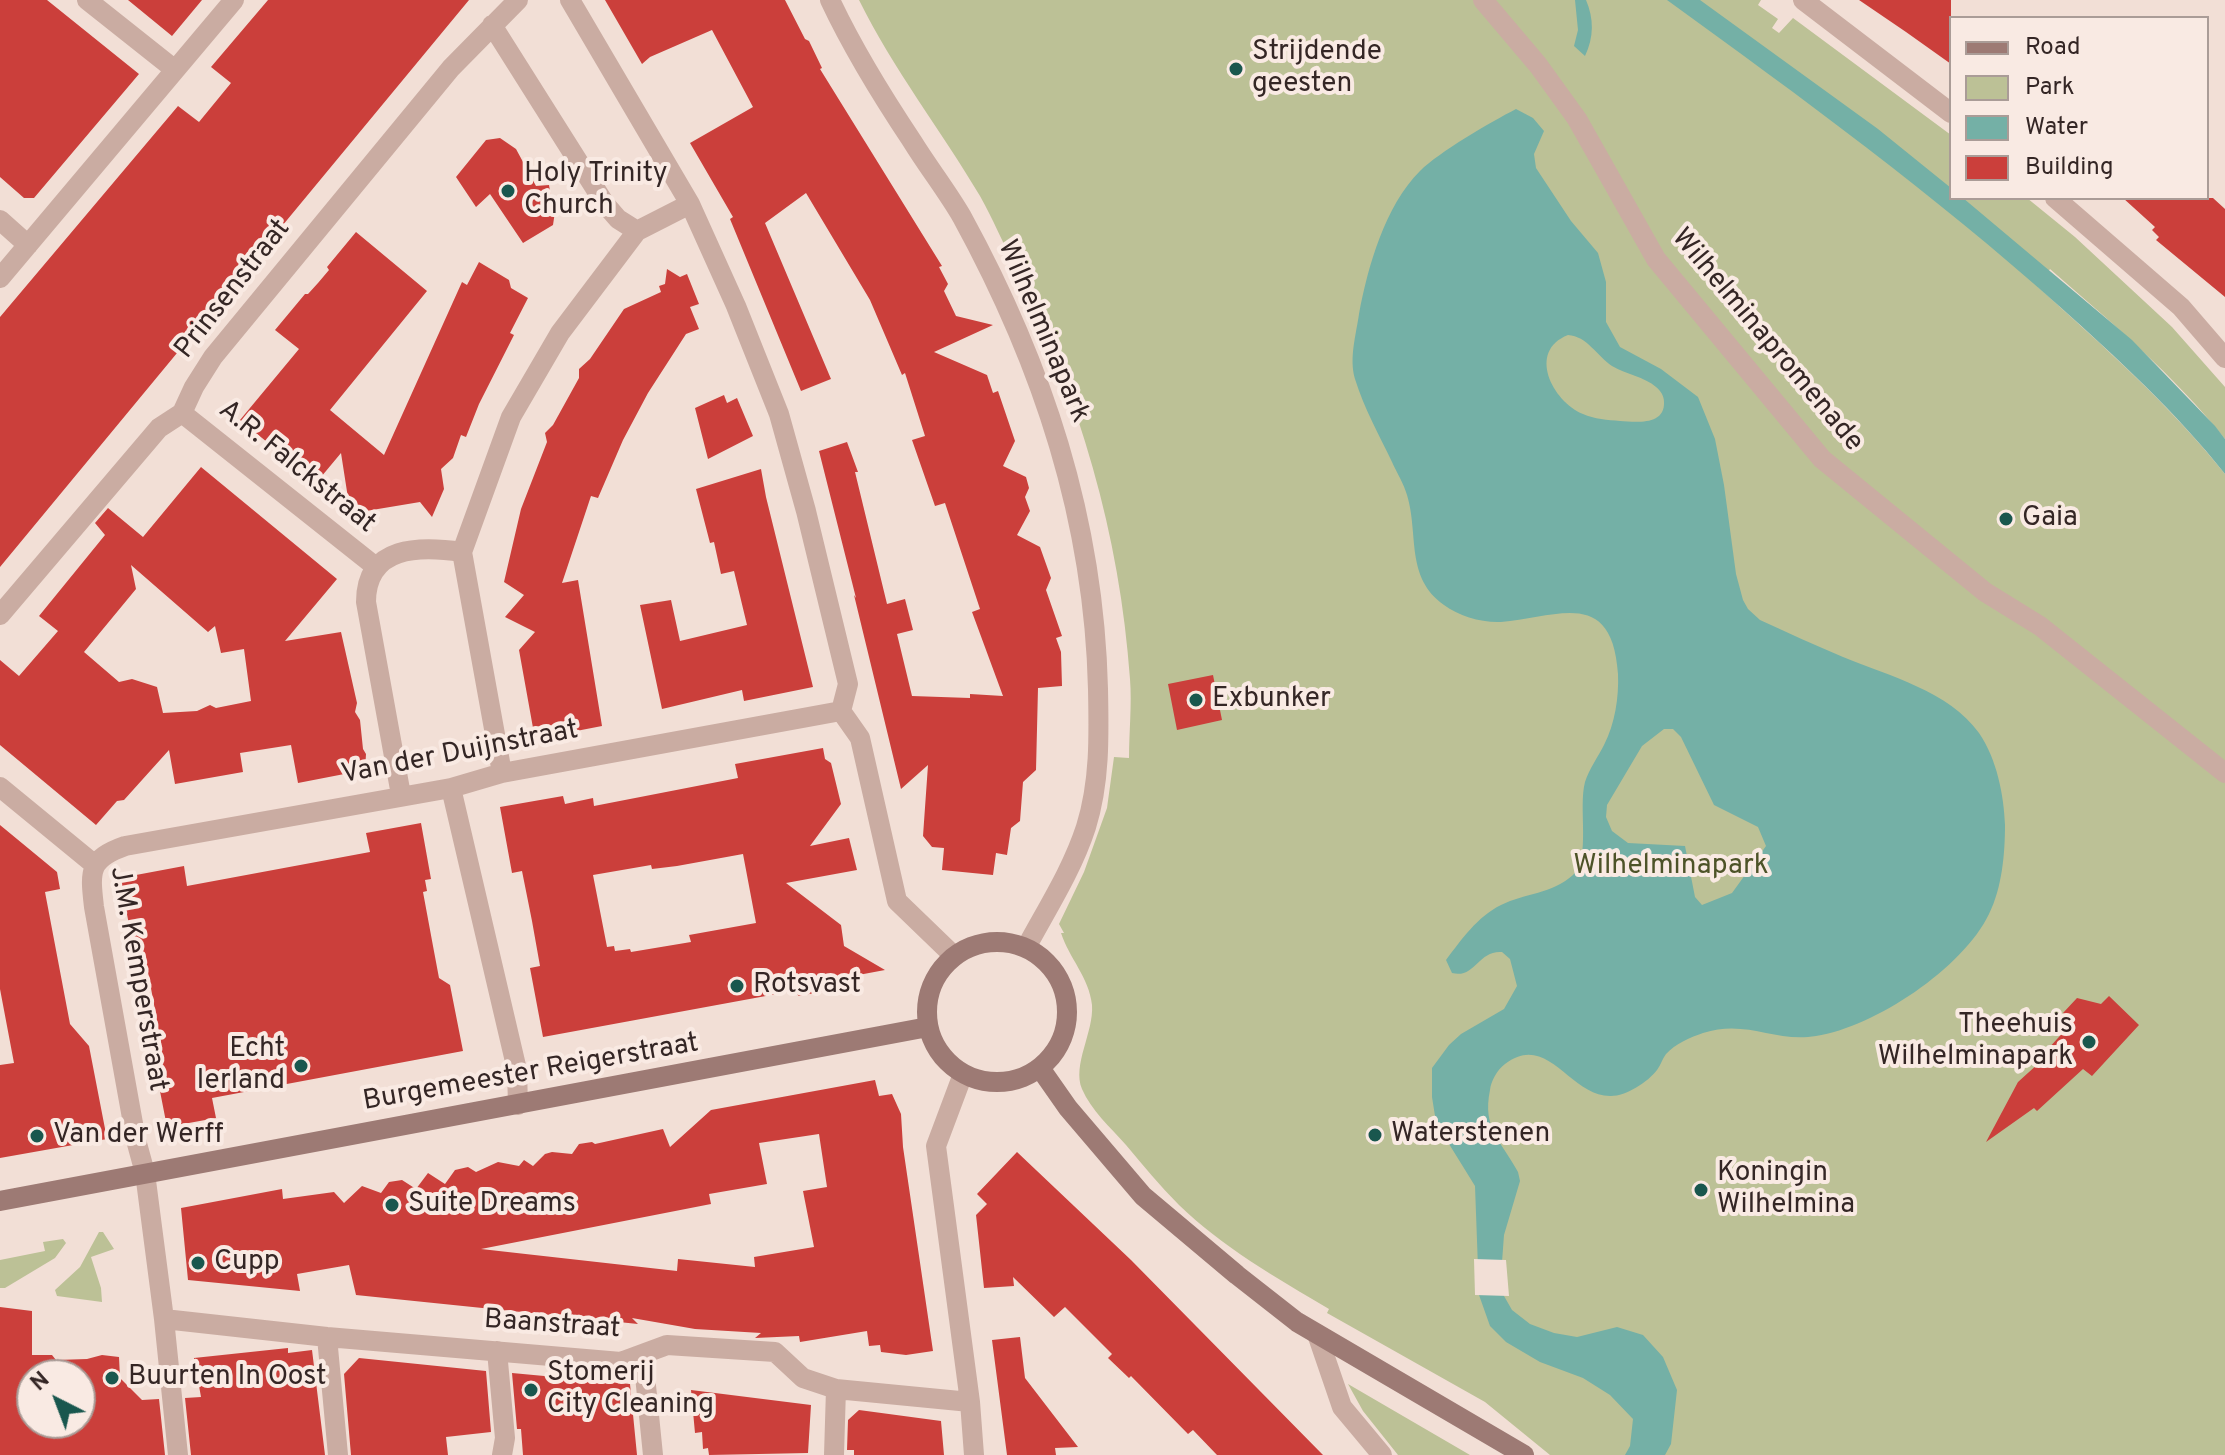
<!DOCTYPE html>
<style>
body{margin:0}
#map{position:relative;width:2225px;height:1455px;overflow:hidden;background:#f2dfd6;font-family:Overpass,sans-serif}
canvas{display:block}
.legend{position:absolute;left:1949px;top:16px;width:260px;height:184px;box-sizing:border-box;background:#f9eae3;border:2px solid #aa9c97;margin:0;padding:10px 14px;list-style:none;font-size:24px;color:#342625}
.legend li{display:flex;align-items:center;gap:16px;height:40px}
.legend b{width:40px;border:2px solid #aa9c97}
.north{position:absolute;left:16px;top:1359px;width:80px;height:80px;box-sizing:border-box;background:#f9eae3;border:2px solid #aa9c97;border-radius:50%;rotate:318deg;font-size:22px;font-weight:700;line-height:32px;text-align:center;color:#342625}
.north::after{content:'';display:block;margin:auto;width:28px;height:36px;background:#19574e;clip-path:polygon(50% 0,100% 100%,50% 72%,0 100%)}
</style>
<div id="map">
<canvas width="2225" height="1455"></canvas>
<ul class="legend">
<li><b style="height:10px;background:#9d7a74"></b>Road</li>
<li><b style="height:22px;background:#bcc196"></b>Park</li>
<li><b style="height:22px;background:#74b0a6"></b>Water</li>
<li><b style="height:22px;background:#cb3f3b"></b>Building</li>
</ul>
<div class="north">N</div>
</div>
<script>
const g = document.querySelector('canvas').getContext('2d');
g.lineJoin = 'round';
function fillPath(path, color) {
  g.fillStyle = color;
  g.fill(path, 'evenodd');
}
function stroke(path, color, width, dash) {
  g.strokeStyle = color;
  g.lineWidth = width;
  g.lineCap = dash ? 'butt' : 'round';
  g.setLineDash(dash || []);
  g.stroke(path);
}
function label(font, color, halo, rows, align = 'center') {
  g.font = font + ' Overpass,sans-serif';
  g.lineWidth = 8;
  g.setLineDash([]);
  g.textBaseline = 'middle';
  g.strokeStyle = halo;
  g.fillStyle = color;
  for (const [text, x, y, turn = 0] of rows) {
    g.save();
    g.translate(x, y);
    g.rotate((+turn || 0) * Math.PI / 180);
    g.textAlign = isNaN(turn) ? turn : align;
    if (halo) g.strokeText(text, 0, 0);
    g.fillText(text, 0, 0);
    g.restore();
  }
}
fillPath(new Path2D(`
 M859,0H1761L1758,5L1778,19L1772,28L1779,33L1793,18L1951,135V198H2027L2075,237L2172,327L2225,387V439C2174,375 2111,322 2050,269L2038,287C2103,346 2170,405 2225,474V1455H1550L1485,1402L1327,1313L1329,1309C1278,1279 1221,1246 1179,1205C1160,1186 1143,1165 1126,1145C1110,1127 1091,1110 1082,1089C1072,1065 1094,1032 1092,1005C1089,977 1069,958 1061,933H1064L1059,924L1084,872L1107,808L1114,757L1129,758C1129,731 1132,705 1130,679C1120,535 1079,396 1015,267C1003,243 993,219 980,196C941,130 893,69 859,0Z
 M99,1232H103L114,1249L91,1257L101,1288L102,1302L57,1296L55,1290L80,1267Z
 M63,1239L66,1243L55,1258L5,1288H0V1260L45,1251L43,1242Z
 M1348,1384L1470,1455H1398L1363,1411Z`), '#bcc196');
fillPath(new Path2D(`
 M1575,0H1586C1594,19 1594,37 1585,56L1574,46L1578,30Z
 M1667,0H1700L1878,129L1951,188V198H1963L2132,340L2215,426L2225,439V474C2176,412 2117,358 2059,306C1935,195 1801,97 1667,0Z
 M1516,109L1533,118L1544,131L1534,154L1536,168L1571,221L1598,253L1606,282V322L1620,347L1661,369L1698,397L1715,439L1724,485L1736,574L1743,600L1748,609L1760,620C1788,633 1815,645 1843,657C1889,676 1949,691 1979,733C1997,759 2004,796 2005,825C2005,854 2002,888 1989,914C1963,968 1875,1027 1816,1036C1775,1043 1747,1019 1703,1033C1691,1037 1675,1044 1666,1054C1662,1059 1661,1065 1657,1070C1648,1082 1626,1096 1611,1096C1570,1097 1548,1031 1505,1064C1497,1070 1491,1081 1490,1090C1482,1129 1501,1140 1518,1172L1520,1181L1504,1235L1502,1262L1504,1296L1512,1310L1530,1324L1554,1333L1577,1337L1617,1327L1643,1335L1663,1357L1677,1390L1671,1444L1665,1455H1625L1630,1446L1633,1419L1610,1395L1583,1378L1540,1362L1506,1342L1490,1326L1479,1295L1475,1186L1441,1131L1435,1116L1432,1097V1068L1449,1045L1461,1034L1504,1009L1517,986L1510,959L1502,952C1478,950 1475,979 1452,973L1446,960C1462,939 1477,917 1501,905C1525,893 1552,894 1573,875C1591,858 1578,808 1585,782C1589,769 1598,757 1604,745C1615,724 1619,697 1618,674C1612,586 1556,618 1501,622C1482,623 1459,616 1444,605C1405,577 1419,535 1407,495C1404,484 1397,473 1392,462C1379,435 1364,408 1355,379C1349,358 1356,335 1359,314C1368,266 1385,206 1420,171C1439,152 1491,122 1516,109ZM1568,335C1587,336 1597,356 1612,366C1625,374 1645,377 1656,387C1661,391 1664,396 1664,402C1665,426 1635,422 1620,421C1608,420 1594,419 1583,414C1552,401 1527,351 1568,335ZM1664,729H1673L1681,737L1714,805L1758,827L1766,846L1732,893L1702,905L1695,897L1685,846L1628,843L1612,831L1606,817L1607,805L1642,746Z`), '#74b0a6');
fillPath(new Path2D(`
 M1474,1259L1506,1260L1509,1296L1475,1295Z`), '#f2dfd6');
fillPath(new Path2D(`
 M0,0H47L139,74L34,198H24L0,177Z
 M128,0H202L172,36Z
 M268,0H469L0,567V317L178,106L199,122L231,83L211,67Z
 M605,0H785L805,39L809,41L822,68L820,69L942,266L939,267L948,284L944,291L956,316L993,325L934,352L987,375L993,393L998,391L1015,441L1003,466L1026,477L1029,488L1025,497L1030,511L1017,535L1040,547L1051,578L1046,590L1062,636L1056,638L1061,652L1062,686L1038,688L1036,770L1023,782L1020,821L1011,828L1007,855L996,853L993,875L942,870L944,848L932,847L923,836L928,765L901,789L854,595L856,598L819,451L847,442L858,472H855L887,604L905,599L913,630L897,634L912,696L970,698V694L1003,696L972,612L980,609L945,503L935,506L912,440L925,436L905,373L902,375L870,300L806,193L765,223L831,379L801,391L730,219L733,217L690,143L753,107L712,30L650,57L642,64Z
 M1859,0H1951V64L1906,32Z
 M500,138L516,149L536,186L549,185L551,197L557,198L553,225L523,243L490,194L476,207L456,177L486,140Z
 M2123,198H2213L2225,209V297L2156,240L2159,237L2152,230L2155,227Z
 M356,232L427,291L330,410L384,455L462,282L467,285L479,262L509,280L511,288L528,298L510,333L514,335L479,404L466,437L461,435L453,458L441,469L444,489L432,517L420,502L354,513L351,497L348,498L341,453L321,477L315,473L311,478L240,420L299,349L275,330L305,294H308L318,283L329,270L327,267Z
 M667,269L680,277L687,274L699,304L690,307L699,329L686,334L648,393L623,440L598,498L591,496L562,583L578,580L602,726L535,739L519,650L535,632L505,617L524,595L504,582L521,509L547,442L545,433L553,425L579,378V369L590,359L624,309L661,292L659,286L665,284Z
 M724,395L727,403L737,398L753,436L708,459L695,408Z
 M201,467L337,579L285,641L341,632L357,703L355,712L360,720L363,749L366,754L365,770L298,783L291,745L240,753L243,772L175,784L169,750L124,800L117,801L96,825L0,745V660L19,676L58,631L39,616L105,535L95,523L108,508L143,537ZM131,565L208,632L215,626L221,653L244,649L251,701L216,708L210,705L197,711L163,713L157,687L132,679L119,682L84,652L136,589Z
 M761,469L766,497L813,687L744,701L742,690L662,709L640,605L671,600L680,641L747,625L734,571L721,574L714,542L710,543L696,489Z
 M1213,675L1222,720L1177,730L1168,684Z
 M823,748L825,759L831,763L841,804L810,846L849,838L857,870L786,883L841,925L844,946L885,970L853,976L846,987L799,996L793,991L543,1037L530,968L540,966L532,921L522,871L512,873L500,807L563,796L565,804L593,798L594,806L738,778L735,764ZM743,854L756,923L689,935L691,942L631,952L630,949L615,951L614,946L607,947L593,875L651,865L652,869L677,866Z
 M421,823L431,879L425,880L427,891L423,892L433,946L439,978L450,985L463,1051L212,1098L216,1118L167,1127L151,1045L162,1048L148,972L145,973L144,966H137L120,878L184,866L187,886L370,852L366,833Z
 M0,825L57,872L60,889L45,892L70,1024L89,1046L107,1139L0,1158V1065L14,1063L0,989Z
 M2109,996L2139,1025L2092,1076L2083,1069L2037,1111L2034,1108L1986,1142L2018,1082L2039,1063L2037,1061L2068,1027L2063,1013L2077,998L2101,1004Z
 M875,1080L879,1096L892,1094L901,1114L903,1147L933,1351L906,1355L881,1352L880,1345L869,1346L867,1331L800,1342L799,1336L755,1338L761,1333L695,1329L632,1318L638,1324L356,1295L349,1265L297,1274L300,1291L188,1280L181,1208L282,1189L283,1199L334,1192L344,1203L362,1186L381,1193L389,1182L402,1180L416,1189L428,1173L445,1184L455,1170L468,1167L476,1172L498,1162L519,1166L524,1160L533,1166L545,1154L552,1152L572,1154L579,1144L592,1142L595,1144L663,1129L670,1147L711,1110ZM819,1134L827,1187L803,1191L814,1247L754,1257L755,1267L678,1259L677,1271L481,1249L711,1204L709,1194L767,1184L759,1143Z
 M1017,1152L1131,1260L1323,1455H1217L1193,1430L1188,1434L1131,1376L1129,1378L1108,1358L1112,1354L1065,1307L1054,1317L1013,1277L1014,1286L984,1288L976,1215L987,1204L977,1194Z
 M0,1307L32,1311V1355H52L56,1360L87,1359L102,1355L119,1357L120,1378L142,1400L159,1399L165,1455H0ZM32,1375H80V1423H32Z
 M1020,1337L1025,1378L1078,1447L1055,1448L1056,1455H1007L992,1340Z
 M288,1348V1353L312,1350L325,1455H191L185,1398L201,1397L194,1358Z
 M359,1358L486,1371L491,1432L446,1437L448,1455H351L344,1374Z
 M512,1373L630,1384L637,1455H523L521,1429H517Z
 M691,1390L811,1405L808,1453L709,1455L708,1448L703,1449L702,1432L695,1433Z
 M859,1410L941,1421L944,1455H854V1450H847L848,1420Z`), '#cb3f3b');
stroke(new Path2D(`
 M87,0L174,69
 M570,0L690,204L736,306L779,414L806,511L848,684L841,711L860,738L897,901L954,956
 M830,0C853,49 882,96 912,141C928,167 947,191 962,217C1043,365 1094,520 1098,689C1099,736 1100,782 1086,827C1072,870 1048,907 1027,946
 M1483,0L1538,65L1577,119L1656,259L1822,459L1985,592L2040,626L2225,773
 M1803,0L1951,113
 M492,25L605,204L618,219L637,231
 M2055,198L2181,307L2225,358
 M0,220L28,245
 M0,278L234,0
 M182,413L376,567
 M0,615L159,428L182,413L194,387L213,357L451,68L518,0
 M502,773L462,552L511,417L560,333L637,231L690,204
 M0,787L95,865
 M451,788L517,1070L518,1105
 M401,795L366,602C366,545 420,546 462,552
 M963,1074L936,1146L970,1402L974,1455
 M164,1319L327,1337L621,1362L667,1345L775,1352L803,1378L836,1389L970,1402
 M1317,1334L1342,1407L1382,1455
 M327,1337L338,1455
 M497,1351L505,1438L502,1455
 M643,1356L653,1455
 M178,1455L164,1319L145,1173L136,1140L94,907C90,872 88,859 125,846L451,788L502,773L841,711
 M834,1455L836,1389`), '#caaca2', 20);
stroke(new Path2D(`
 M927 1012a70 70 0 1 1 140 0a70 70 0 1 1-140 0Z
 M1040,1068L1068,1108L1143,1196L1237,1275L1297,1322L1524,1455
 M0,1201L928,1027`), '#9d7a74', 20);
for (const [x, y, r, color] of [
 [1236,69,8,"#19574e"],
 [508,191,8,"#19574e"],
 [2006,519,8,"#19574e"],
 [1196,700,8,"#19574e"],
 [737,986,8,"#19574e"],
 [2089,1042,8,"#19574e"],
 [301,1066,8,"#19574e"],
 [1375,1135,8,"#19574e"],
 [37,1136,8,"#19574e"],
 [1701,1190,8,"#19574e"],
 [392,1205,8,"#19574e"],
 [198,1263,8,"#19574e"],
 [112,1378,8,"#19574e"],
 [531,1390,8,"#19574e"]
]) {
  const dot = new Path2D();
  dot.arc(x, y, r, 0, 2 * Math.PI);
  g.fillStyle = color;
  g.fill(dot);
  stroke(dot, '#f9eae3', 3);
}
label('28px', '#342625', '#f9eae3', [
 ["Strijdende",1252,53],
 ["geesten",1252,85],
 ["Holy Trinity",524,175],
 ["Church",524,207],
 ["Gaia",2022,519],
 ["Exbunker",1212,700],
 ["Rotsvast",753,986],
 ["Theehuis",2073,1026,"right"],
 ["Wilhelminapark",2073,1058,"right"],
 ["Echt",285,1050,"right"],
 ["Ierland",285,1082,"right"],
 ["Waterstenen",1391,1135],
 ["Van der Werff",53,1136],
 ["Koningin",1717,1174],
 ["Wilhelmina",1717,1206],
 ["Suite Dreams",408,1205],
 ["Cupp",214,1263],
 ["Stomerij",547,1374],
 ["City Cleaning",547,1406],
 ["Buurten In Oost",128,1378]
], 'left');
label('28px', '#342625', '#f9eae3', [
 ["Prinsenstraat",234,290,-52],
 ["Wilhelminapark",1042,332,67],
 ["Wilhelminapromenade",1766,341,50],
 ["A.R. Falckstraat",296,468,39],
 ["Van der Duijnstraat",460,754,-11],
 ["J.M. Kemperstraat",137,979,80],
 ["Burgemeester Reigerstraat",531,1074,-10],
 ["Baanstraat",552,1326,4]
]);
label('28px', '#4d5328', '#f9eae3', [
 ["Wilhelminapark",1671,867]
]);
</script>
